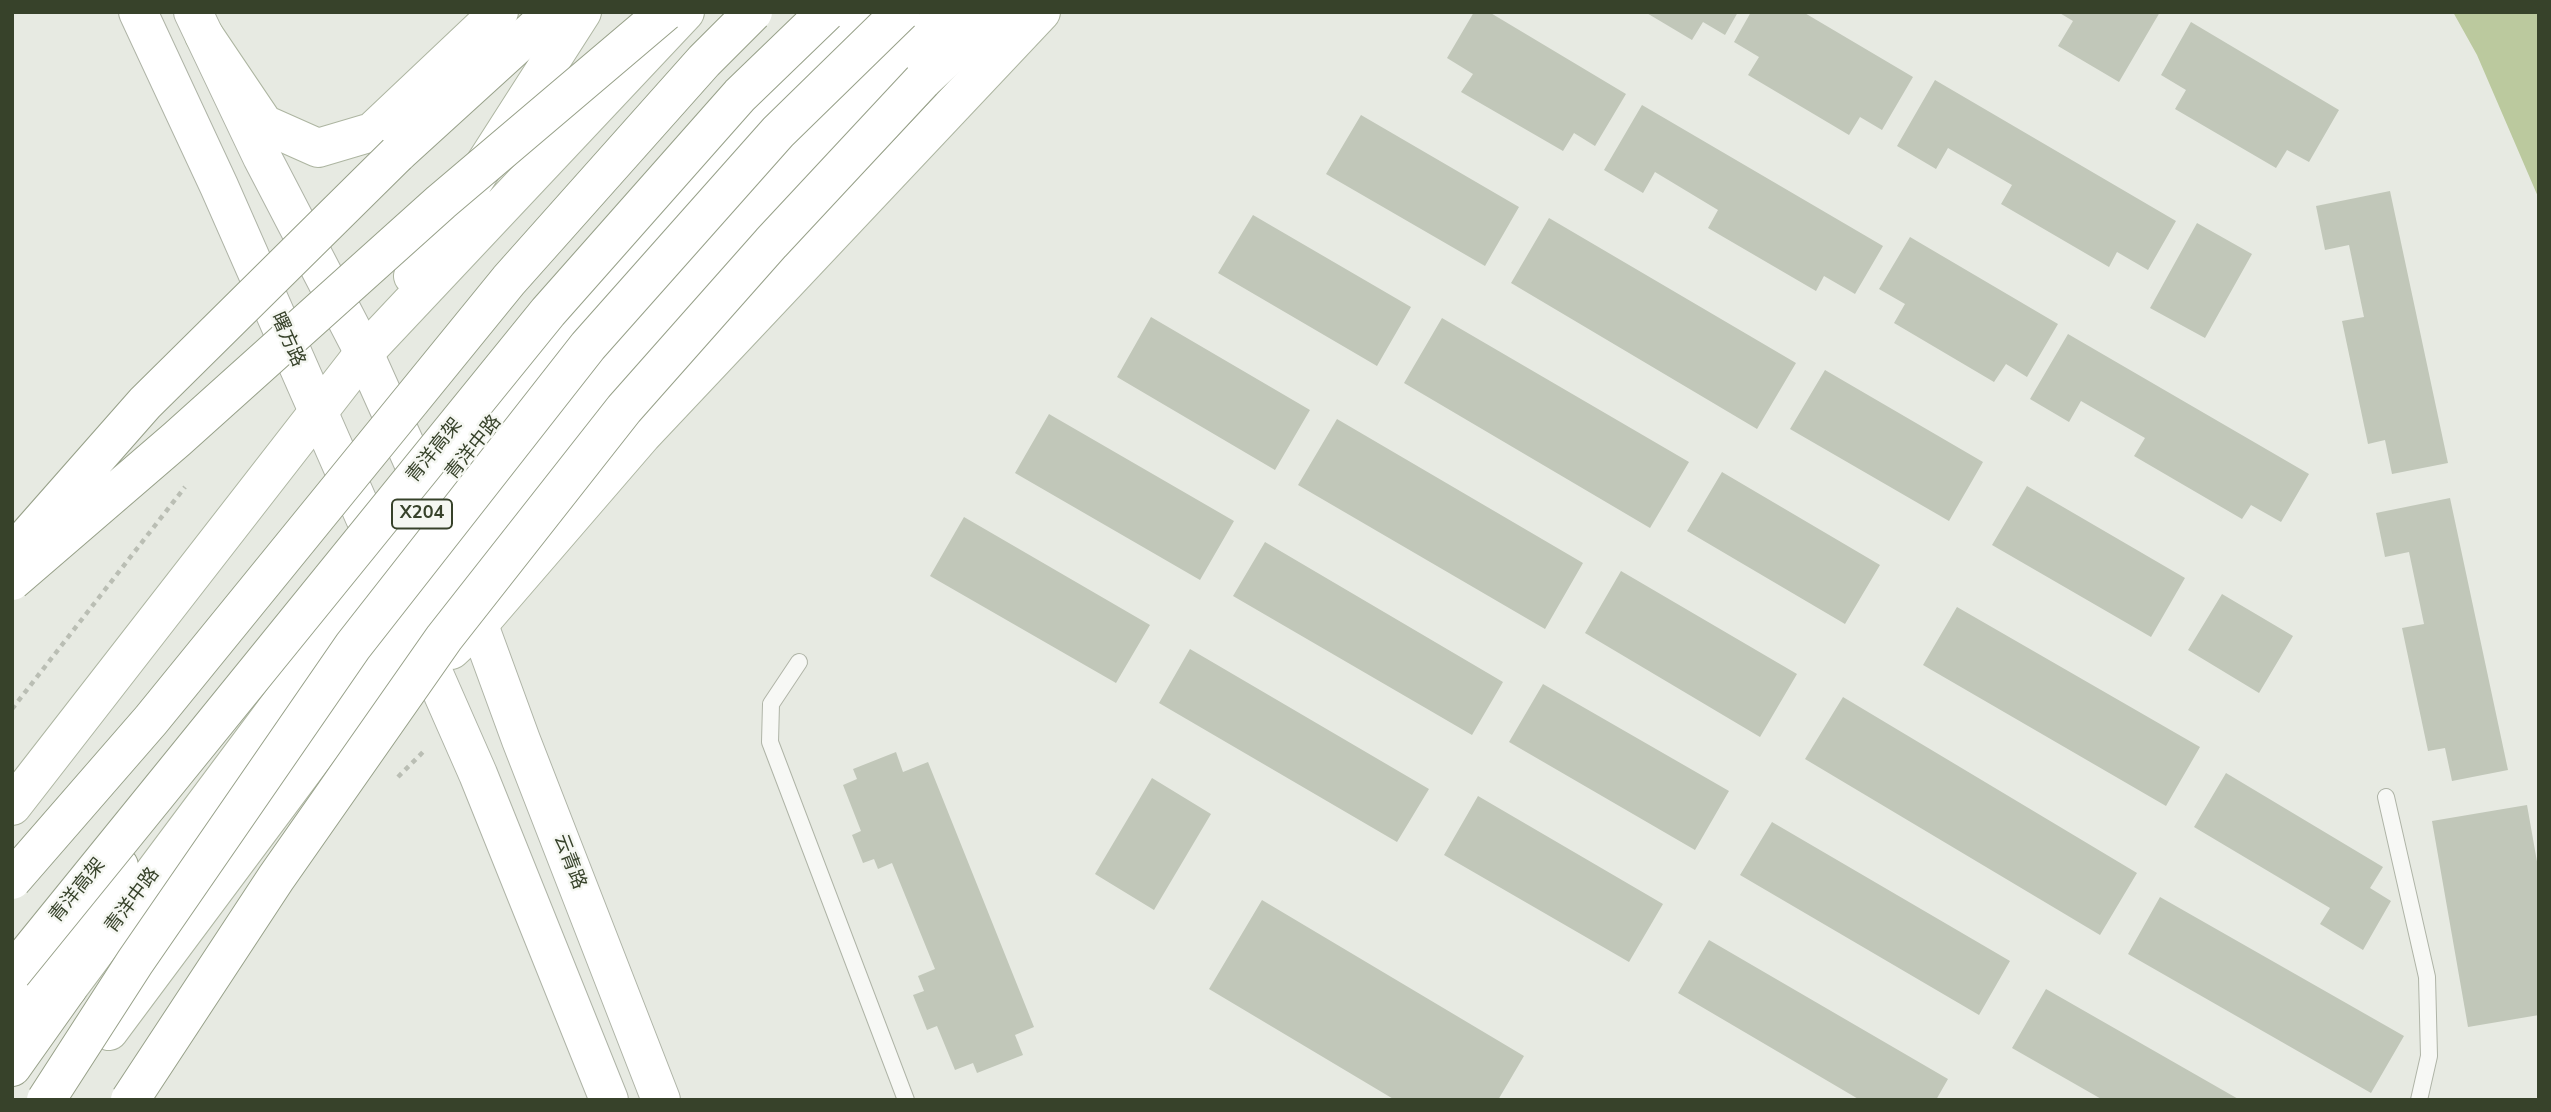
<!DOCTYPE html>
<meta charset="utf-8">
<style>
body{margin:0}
#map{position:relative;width:2551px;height:1112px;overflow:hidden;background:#e7eae2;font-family:"Nunito Sans",sans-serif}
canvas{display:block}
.frame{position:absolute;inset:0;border:14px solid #37422a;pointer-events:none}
</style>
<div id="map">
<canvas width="2551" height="1112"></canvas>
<div class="frame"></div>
</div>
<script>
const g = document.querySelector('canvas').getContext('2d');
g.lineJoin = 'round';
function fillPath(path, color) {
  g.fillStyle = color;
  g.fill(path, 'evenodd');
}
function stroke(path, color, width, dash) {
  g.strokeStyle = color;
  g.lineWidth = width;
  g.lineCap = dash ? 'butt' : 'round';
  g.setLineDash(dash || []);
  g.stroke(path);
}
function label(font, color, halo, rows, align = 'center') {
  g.font = font + ' "Nunito Sans","Noto Sans SC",sans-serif';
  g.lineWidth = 5;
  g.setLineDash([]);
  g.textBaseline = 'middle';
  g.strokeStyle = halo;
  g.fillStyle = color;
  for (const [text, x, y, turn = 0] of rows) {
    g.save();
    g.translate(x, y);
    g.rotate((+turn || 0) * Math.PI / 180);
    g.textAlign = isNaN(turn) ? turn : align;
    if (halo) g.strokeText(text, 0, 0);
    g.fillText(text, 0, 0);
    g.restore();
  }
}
fillPath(new Path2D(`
 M2453,12H2539V199L2477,55Z`), '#bbc99e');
fillPath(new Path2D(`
 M1474,12H1489L1626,94L1595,146L1574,133L1563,151L1461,92L1473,74L1447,58Z
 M1645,12H1738L1725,35L1703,22L1692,40Z
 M1751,12H1803L1913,77L1882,130L1860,117L1849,135L1748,75L1759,57L1734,42Z
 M2058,12H2160L2119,82L2058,46L2073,21Z
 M2191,22L2339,110L2309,162L2287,150L2276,168L2175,109L2186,90L2161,75Z
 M1935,80L2176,221L2148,270L2117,252L2109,267L2001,204L2012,185L1948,148L1936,169L1897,146Z
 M1642,105L1883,246L1855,294L1824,276L1816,291L1708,228L1718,210L1655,172L1643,193L1604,170Z
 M1361,115L1519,207L1485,266L1326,174Z
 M2390,191L2448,463L2392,474L2385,440L2368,444L2342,321L2364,317L2349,245L2325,250L2316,206Z
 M1253,215L1411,307L1377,366L1218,273Z
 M1549,218L1796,363L1757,429L1511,283Z
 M2197,223L2252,254L2205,338L2150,308Z
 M1910,237L2058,324L2027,377L2006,364L1994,382L1894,323L1905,304L1879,289Z
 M1151,317L1310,410L1275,470L1117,377Z
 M1442,318L1689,462L1650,528L1404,383Z
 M2068,334L2309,474L2281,522L2251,505L2242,519L2134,456L2145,438L2081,401L2069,422L2030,399Z
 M1825,370L1983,462L1949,521L1790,429Z
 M1049,414L1234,521L1200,580L1015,473Z
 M1337,419L1583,563L1545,629L1298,485Z
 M1722,472L1880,565L1845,624L1687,531Z
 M2027,486L2185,578L2151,637L1992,545Z
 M2450,498L2508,770L2452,781L2445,748L2428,751L2402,628L2424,624L2409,552L2385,557L2376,513Z
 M964,517L1150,625L1116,683L930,576Z
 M1265,542L1503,682L1472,735L1233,596Z
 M1621,571L1797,674L1760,737L1585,633Z
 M2222,594L2293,636L2259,693L2188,650Z
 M1957,607L2200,747L2166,806L1923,665Z
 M1190,649L1429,789L1397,842L1159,703Z
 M1543,684L1729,791L1695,850L1509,742Z
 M1843,697L2137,873L2100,935L1805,759Z
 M896,752L903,772L928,762L1034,1027L1015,1035L1023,1055L977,1073L973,1063L955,1070L937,1026L927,1030L913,995L924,991L918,976L935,969L892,863L878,869L874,859L863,863L852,835L861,831L843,785L857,779L853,769Z
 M2226,773L2383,867L2370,888L2391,901L2363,950L2320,924L2330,908L2194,827Z
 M1152,778L1211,814L1154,910L1095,874Z
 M1478,796L1663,904L1629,962L1444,855Z
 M2527,805L2539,873V1015L2468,1027L2432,821Z
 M1772,822L2010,961L1979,1015L1740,875Z
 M2160,897L2404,1036L2371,1093L2128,954Z
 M1262,900L1524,1056L1498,1100H1395L1209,989Z
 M1709,940L1948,1079L1936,1100H1860L1678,993Z
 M2046,989L2240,1100H2103L2012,1048Z`), '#c1c7b9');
const lane = new Path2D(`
 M799,662L771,704L770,742L906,1100
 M2386,797L2427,977L2429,1056L2419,1100`);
const secondary = new Path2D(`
 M138,12L219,186L383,559
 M193,12L262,157L364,353L430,500
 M468,595L521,740L661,1100
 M416,633L478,774L609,1100`);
const primary = new Path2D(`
 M204,35L264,124L318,148L372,132L499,12
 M413,276L582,12
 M451,650L479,624L642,435L1041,12
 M12,806L364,353L685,12
 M45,1012L68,988L431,502L658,221L868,12
 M109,1031L457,564L589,396L787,170L949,12`);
const highway = new Path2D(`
 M922,81L995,12
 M397,154L553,12
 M12,1019L119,866
 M12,1067L68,988`);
stroke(lane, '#afb4a7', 18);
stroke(secondary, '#afb4a7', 40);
stroke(primary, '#adb5a1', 40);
stroke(highway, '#97a089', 40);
stroke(new Path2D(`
 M12,709L185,487
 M398,777L424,751`), '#babeb4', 4.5, [5, 5]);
stroke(lane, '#f7f8f5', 16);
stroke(secondary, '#fff', 38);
stroke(primary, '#fff', 38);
stroke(highway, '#fff', 38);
const highwayBridge = new Path2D(`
 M12,554L145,403L397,154
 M12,581L177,439L441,202L665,12
 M12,880L151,720L509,280L704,61L753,12
 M12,973L548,312L740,95L826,12
 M46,1100L135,962L353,646L588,346L778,132L901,12
 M130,1100L276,878L444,638L624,409L771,243L922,81`);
stroke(highwayBridge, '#97a089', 40, []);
stroke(highwayBridge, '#fff', 38);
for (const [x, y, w] of [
 [422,514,60]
]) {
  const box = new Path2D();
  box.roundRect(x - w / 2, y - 14.5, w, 29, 5);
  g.fillStyle = '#f5f7f2';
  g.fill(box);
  stroke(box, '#37422a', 2);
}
label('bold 18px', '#37422a', null, [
 ["X204",422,514]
]);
label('19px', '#37422a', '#f5f7f2', [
 ["曙方路",287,340,66],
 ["青洋中路",474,448,-51],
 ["青洋高架",435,451,-51],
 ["云青路",569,862,69],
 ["青洋高架",78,891,-51],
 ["青洋中路",133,901,-53]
]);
</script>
